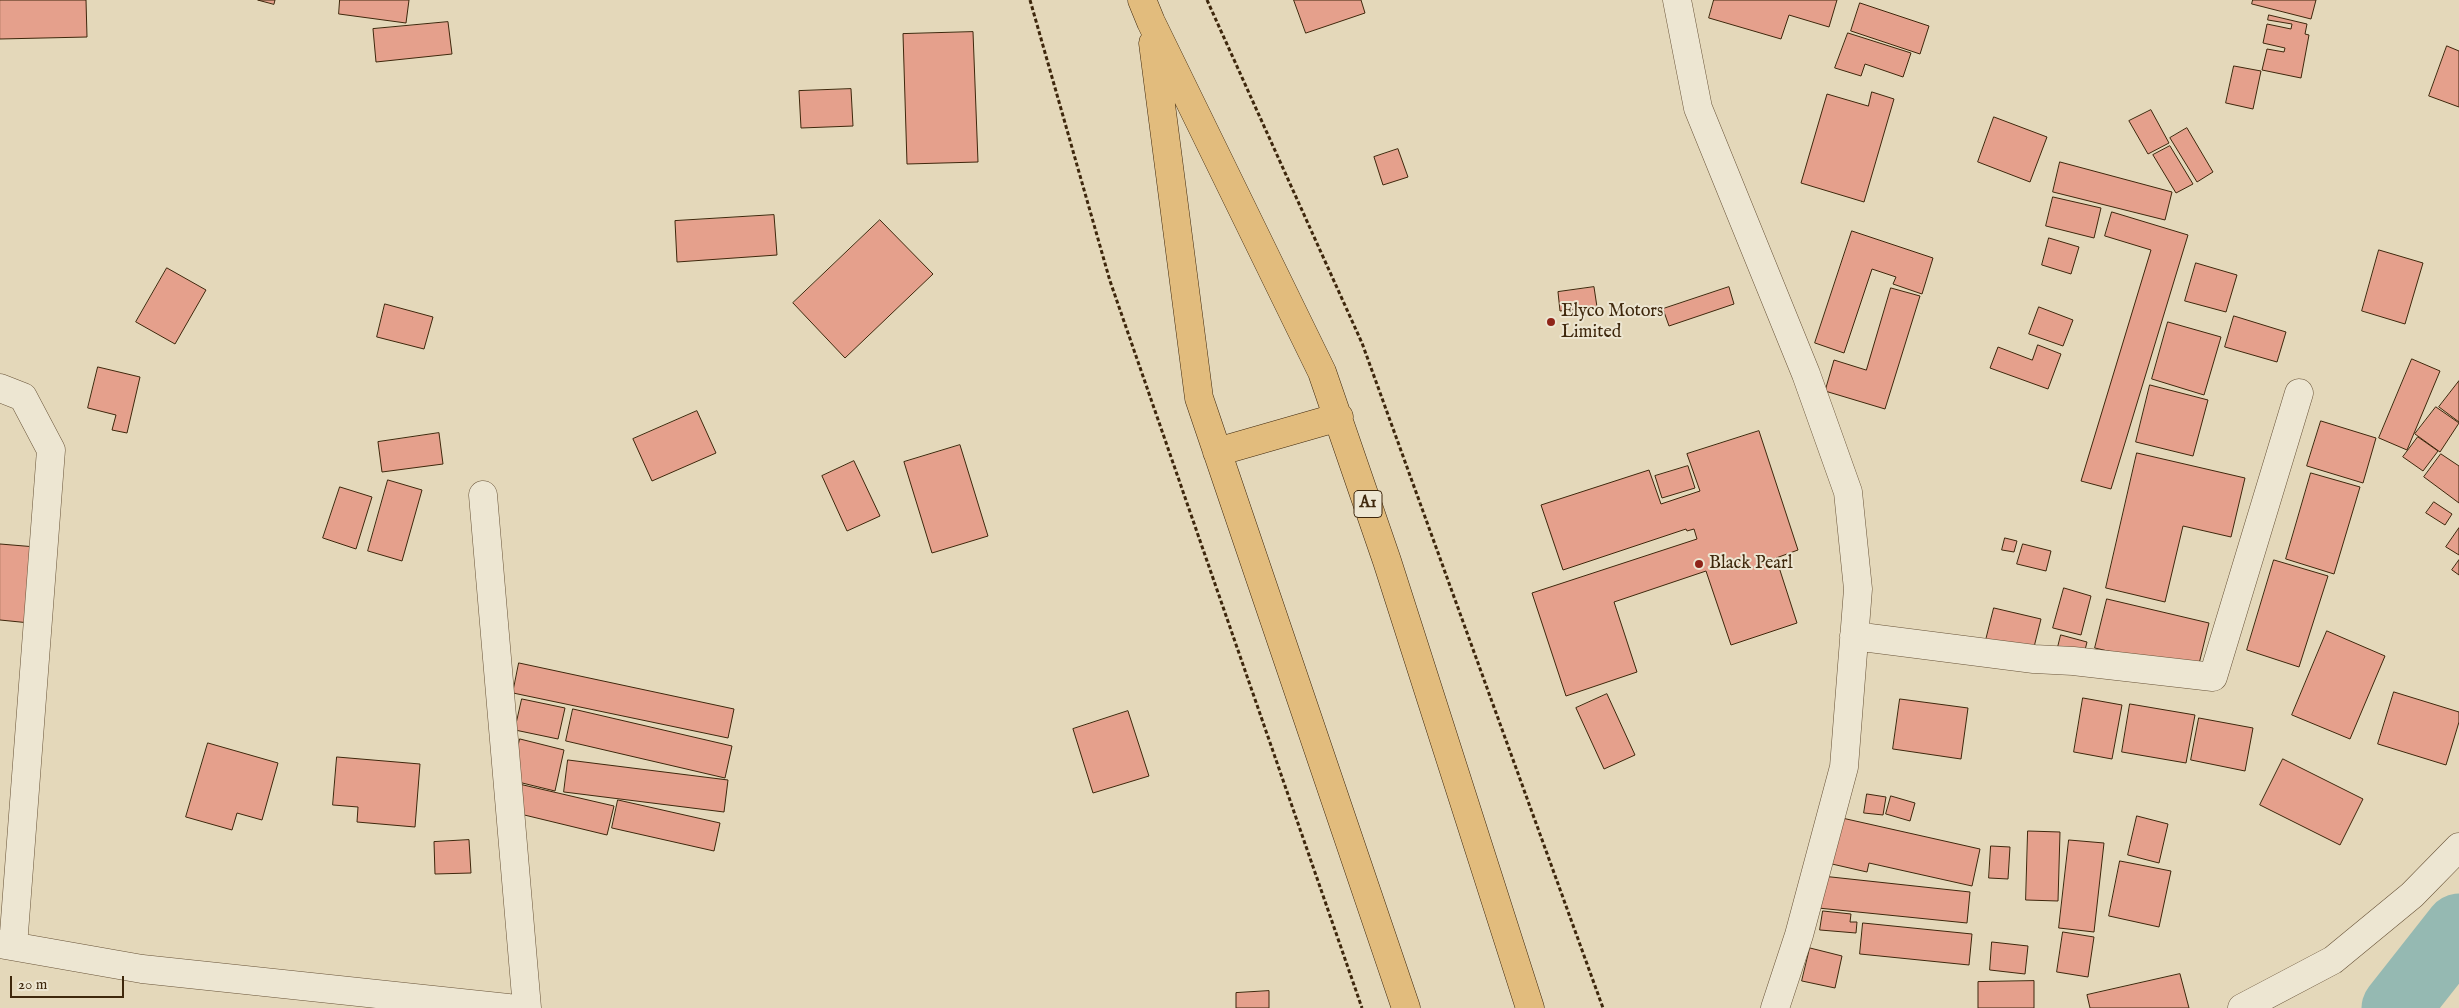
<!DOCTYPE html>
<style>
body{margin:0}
#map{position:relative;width:2459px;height:1008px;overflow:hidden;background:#e4d8ba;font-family:"IM FELL English",serif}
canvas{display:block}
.scale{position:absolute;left:10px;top:976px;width:114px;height:22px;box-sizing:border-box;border:2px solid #3e270c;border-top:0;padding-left:6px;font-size:15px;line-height:18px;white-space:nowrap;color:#3e270c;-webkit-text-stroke:4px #ede6d2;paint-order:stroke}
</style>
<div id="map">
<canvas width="2459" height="1008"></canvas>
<div class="scale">20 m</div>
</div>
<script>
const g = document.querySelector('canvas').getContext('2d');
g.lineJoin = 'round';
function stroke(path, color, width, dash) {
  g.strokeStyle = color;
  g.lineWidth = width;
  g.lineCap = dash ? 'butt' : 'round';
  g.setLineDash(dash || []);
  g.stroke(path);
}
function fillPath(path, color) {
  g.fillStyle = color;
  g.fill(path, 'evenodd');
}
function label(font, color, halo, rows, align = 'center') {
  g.font = font + ' "IM FELL English",serif';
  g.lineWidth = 4;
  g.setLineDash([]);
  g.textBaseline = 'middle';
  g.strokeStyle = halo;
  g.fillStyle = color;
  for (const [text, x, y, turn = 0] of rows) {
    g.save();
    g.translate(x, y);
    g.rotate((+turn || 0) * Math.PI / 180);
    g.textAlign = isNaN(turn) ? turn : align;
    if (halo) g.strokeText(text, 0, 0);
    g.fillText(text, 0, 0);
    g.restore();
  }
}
stroke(new Path2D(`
 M2396,1008L2459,928`), '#95b9b2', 69);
const building = new Path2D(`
 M0,0H86L87,37L0,39Z
 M258,0H275L274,4Z
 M340,0H409L406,23L339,14Z
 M1294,0H1361L1365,13L1306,33Z
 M1714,0H1837L1829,27L1789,15L1781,39L1709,18Z
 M2253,0H2316L2311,19L2252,4Z
 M1860,3L1929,26L1920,54L1851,31Z
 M2269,15L2307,24L2305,34L2309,35L2301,78L2262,70L2267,49L2284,52L2285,48L2263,43L2267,24L2291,29L2292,24L2268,20Z
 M448,22L452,54L376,62L373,29Z
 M973,32L978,162L907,164L903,34Z
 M1848,33L1911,53L1903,77L1865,64L1861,76L1835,68Z
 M2447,46L2459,51V107L2429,96Z
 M2234,66L2261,71L2253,109L2226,103Z
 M851,89L853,126L801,128L799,91Z
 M1872,92L1894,99L1864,202L1801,183L1827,94L1868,106Z
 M2151,110L2169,143L2148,154L2129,121Z
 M1994,117L2047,137L2030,182L1978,162Z
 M2187,128L2213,172L2197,182L2170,138Z
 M2170,146L2193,184L2176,193L2153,155Z
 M1398,149L1408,177L1383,185L1374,157Z
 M2060,162L2172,192L2165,220L2053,192Z
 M2053,197L2101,208L2094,238L2046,226Z
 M2112,212L2188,235L2111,489L2081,481L2151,250L2105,236Z
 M774,215L777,255L677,262L675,221Z
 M880,220L933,274L845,358L793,303Z
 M1852,231L1933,258L1922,294L1893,284L1896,277L1872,269L1844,353L1815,343Z
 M2049,238L2079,247L2071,274L2042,265Z
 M2379,250L2423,263L2405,324L2362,311Z
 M2196,263L2237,275L2226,312L2185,301Z
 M167,268L206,290L175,344L136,322Z
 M1594,287L1597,307L1560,311L1558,292Z
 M1729,287L1734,304L1669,326L1663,309Z
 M1891,288L1920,296L1885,409L1825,391L1834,360L1866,370Z
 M385,304L433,317L424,349L377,337Z
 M2039,307L2073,320L2063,346L2029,334Z
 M2234,316L2286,332L2277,362L2225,347Z
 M2168,322L2221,337L2204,395L2152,379Z
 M2038,345L2061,354L2048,389L1990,368L1998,347L2032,360Z
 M2412,359L2440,371L2407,450L2379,438Z
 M98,367L140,377L127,433L112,430L116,415L88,408Z
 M2459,381V422L2439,407Z
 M2150,385L2208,400L2193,456L2136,442Z
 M2436,407L2459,423L2440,452L2415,434Z
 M697,411L716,453L652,481L633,439Z
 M2321,421L2376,438L2363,483L2307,466Z
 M1759,431L1798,550L1776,558L1797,623L1731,645L1706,571L1614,602L1637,672L1566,696L1532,593L1697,539L1694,529L1687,531L1686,529L1563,570L1541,505L1649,470L1661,504L1700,491L1687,454Z
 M439,433L443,464L382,472L378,442Z
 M2418,437L2438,451L2423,471L2403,457Z
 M960,445L988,536L932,553L904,462Z
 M2137,453L2245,478L2231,537L2183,526L2165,602L2106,588Z
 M2441,454L2459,466V503L2424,477Z
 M854,461L880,516L847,531L822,476Z
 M1688,466L1695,488L1662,498L1655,476Z
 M2311,473L2360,487L2334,574L2286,559Z
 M388,480L422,490L402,561L368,551Z
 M340,487L372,497L356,549L323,538Z
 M2434,502L2452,514L2445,525L2426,513Z
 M2459,528V555L2446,547Z
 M2005,538L2017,541L2014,552L2002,550Z
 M0,544L36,547L30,623L0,620Z
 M2023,544L2051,551L2046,571L2017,564Z
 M2274,560L2328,576L2299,667L2247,650Z
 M2459,560V575L2452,570Z
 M2064,588L2091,596L2081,635L2053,628Z
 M2107,599L2209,623L2197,672L2095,648Z
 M1994,608L2041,619L2032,655L1985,644Z
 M2327,631L2385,656L2350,739L2292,715Z
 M2061,635L2087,642L2084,654L2058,647Z
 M519,663L734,709L728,738L513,693Z
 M2394,692L2459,712V722L2446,765L2378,744Z
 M1607,694L1635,755L1604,769L1576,708Z
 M2083,698L2122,705L2112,759L2074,752Z
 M522,699L565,708L558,739L515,730Z
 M1900,699L1968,708L1961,759L1893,749Z
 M2130,704L2195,715L2186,763L2122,752Z
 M573,709L732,746L725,778L566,741Z
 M1128,711L1149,776L1093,793L1073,729Z
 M2199,718L2253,728L2245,771L2191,760Z
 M520,739L564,750L555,791L510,780Z
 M208,743L278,763L262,820L237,813L232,830L186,817Z
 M337,757L420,764L415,827L357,822L358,807L333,805Z
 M2283,759L2363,799L2340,845L2260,805Z
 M568,760L728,780L724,812L564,792Z
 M519,784L614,806L607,835L512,812Z
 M1867,794L1886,797L1883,815L1864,813Z
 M1891,796L1915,803L1910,821L1886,814Z
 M618,800L720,823L714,851L612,828Z
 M2137,816L2168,824L2159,863L2128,855Z
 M1842,818L1980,849L1972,886L1869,863L1867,872L1832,864Z
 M2028,831L2060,832L2058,901L2026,900Z
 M469,840L471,873L435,874L434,842Z
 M2069,840L2104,843L2094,932L2059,928Z
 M1991,846L2010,847L2008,879L1989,878Z
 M2120,861L2171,871L2159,927L2109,916Z
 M1822,876L1970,892L1967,923L1818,908Z
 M1823,911L1851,914L1850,922H1857L1856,933L1820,930Z
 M1863,923L1972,934L1969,965L1860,954Z
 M2063,932L2094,937L2088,977L2057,972Z
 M1992,942L2028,946L2025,974L1990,970Z
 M1810,948L1842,956L1835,988L1802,981Z
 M2180,974L2189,1008H2090L2087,995Z
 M2034,981V1008H1978V982Z
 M1269,991V1008H1236V993Z`);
fillPath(building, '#e5a08c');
stroke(building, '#3e270c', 1);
const minor = new Path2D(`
 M1677,0L1698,108L1806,374L1848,492L1858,589L1844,767L1799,935L1775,1008
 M0,388L23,397L51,450L13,946
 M483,495L527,1008
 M1854,636L2034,659L2073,661L2213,677L2299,393
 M0,944L142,969L508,1008
 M2242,1008L2333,960L2412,895L2459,847`);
const trunk = new Path2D(`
 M1142,0L1151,22L1322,372L1387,561L1530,1008
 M1153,43L1199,398L1406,1008
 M1217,452L1339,417`);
stroke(minor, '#685338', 29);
stroke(trunk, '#3e270c', 29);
stroke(new Path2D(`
 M1030,0L1110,281L1362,1008
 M1207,0L1362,343L1603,1008`), '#3e270c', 3, [4, 2.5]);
stroke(minor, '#ede6d2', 28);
stroke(trunk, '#e2bc7d', 28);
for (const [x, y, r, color] of [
 [1551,322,5,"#8f2418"],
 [1699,564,5,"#8f2418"]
]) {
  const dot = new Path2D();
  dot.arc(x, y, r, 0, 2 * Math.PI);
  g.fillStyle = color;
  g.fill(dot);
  stroke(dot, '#ede6d2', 2);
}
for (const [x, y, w] of [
 [1368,504,28]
]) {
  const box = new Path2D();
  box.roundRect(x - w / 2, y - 13.5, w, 27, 4);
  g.fillStyle = '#ede6d2';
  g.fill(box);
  stroke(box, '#3e270c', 1);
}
label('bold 16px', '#3e270c', null, [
 ["A1",1368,504]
]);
label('18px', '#3e270c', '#ede6d2', [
 ["Elyco Motors",1561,312],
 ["Limited",1561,333],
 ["Black Pearl",1709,564]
], 'left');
</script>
